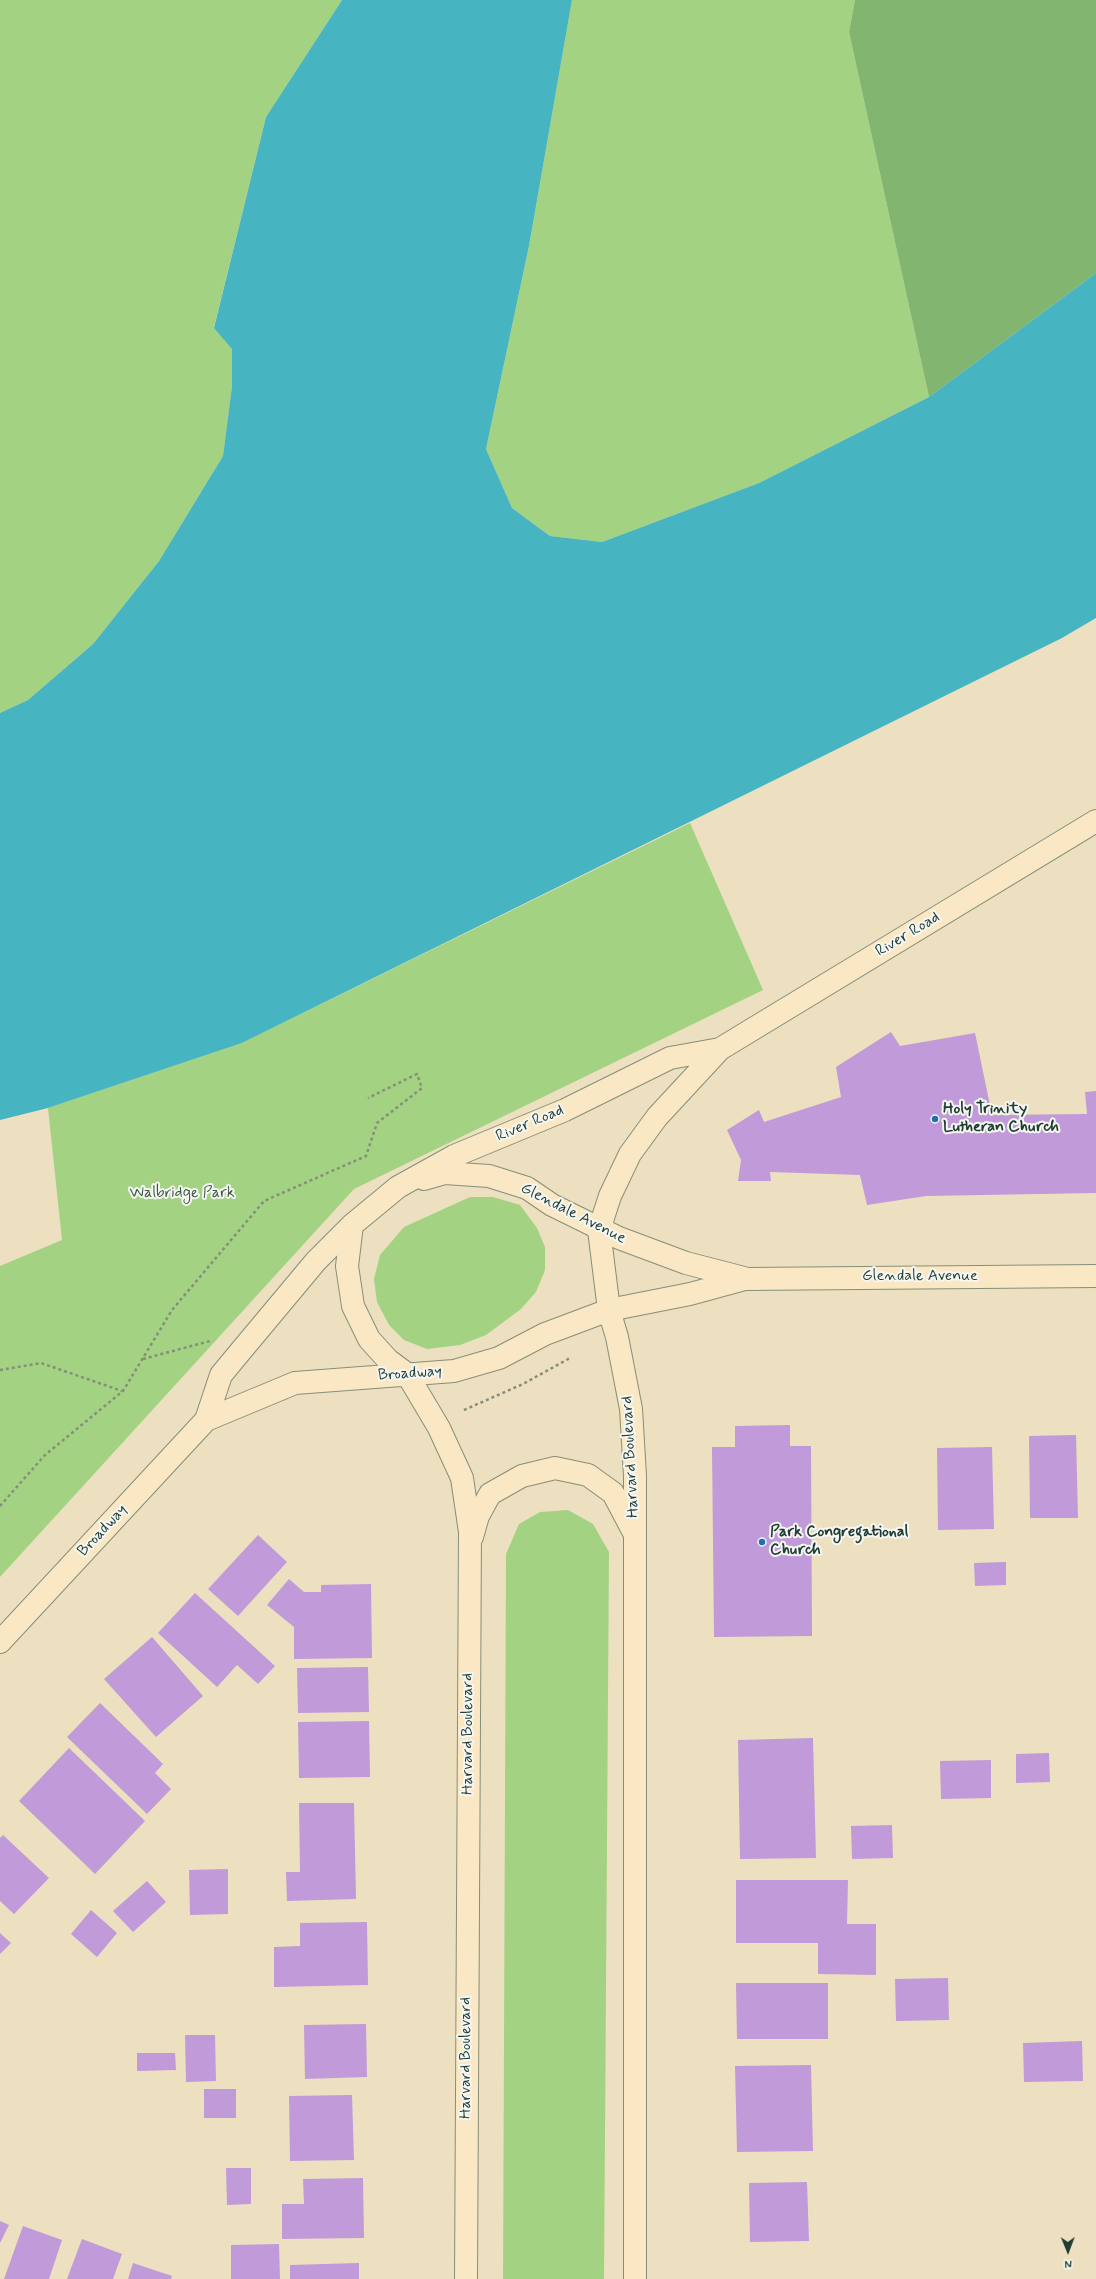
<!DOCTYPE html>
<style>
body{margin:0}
#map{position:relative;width:1096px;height:2279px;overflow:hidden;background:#ece0c0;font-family:Mynerve,sans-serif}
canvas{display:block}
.north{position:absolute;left:1048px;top:2231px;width:40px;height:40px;-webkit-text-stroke:3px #f6f6f2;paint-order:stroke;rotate:179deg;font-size:11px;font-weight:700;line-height:16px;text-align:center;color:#1f3d34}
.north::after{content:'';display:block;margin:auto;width:14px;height:18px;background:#1f3d34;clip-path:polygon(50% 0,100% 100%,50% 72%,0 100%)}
</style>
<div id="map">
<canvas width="1096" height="2279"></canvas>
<div class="north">N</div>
</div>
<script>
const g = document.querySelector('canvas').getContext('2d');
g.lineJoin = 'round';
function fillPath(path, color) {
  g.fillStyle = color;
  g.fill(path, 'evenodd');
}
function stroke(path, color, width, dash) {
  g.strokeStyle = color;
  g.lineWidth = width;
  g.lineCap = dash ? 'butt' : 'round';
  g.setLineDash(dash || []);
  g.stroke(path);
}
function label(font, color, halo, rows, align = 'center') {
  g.font = font + ' Mynerve,sans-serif';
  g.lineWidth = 4;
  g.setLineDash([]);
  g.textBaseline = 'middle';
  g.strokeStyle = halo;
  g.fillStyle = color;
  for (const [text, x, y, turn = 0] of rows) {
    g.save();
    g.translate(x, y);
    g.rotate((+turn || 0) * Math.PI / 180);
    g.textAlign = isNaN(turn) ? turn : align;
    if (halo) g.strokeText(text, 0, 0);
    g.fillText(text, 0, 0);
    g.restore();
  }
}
fillPath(new Path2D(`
 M0,0H342L266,117L214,327L232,348V386L223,456L159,561L93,644L28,700L0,713Z
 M572,0H855L849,32L929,397L759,483L602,542L550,536L512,508L486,449L529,246Z
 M690,823L763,990L354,1189L0,1577V1266L62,1240L48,1108L242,1043Z
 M470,1197H493L520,1205L537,1228L545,1247V1270L536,1292L521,1309L486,1335L460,1345L427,1349L404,1340L389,1325L377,1302L374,1279L380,1255L404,1227Z
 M568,1510L593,1524L609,1552L604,2279H503L506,1554L519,1524L540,1512Z`), '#a3d382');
fillPath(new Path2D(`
 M855,0H1096V273L929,397L849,32Z`), '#82b570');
fillPath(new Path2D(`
 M342,0H572L529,246L486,449L512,508L550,536L602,542L759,483L929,397L1096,273V618L1062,638L242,1043L48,1108L0,1120V713L28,700L93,644L159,561L223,456L232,386V349L214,328L266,117Z`), '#47b5c1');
fillPath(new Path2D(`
 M891,1032L900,1046L975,1033L992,1115L1087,1114L1085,1092L1096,1091V1193L926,1196L867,1205L860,1175L770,1172L771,1181H738L741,1160L727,1130L759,1110L764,1122L841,1097L836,1067Z
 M790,1425V1446H811L812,1636L714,1637L712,1447H735V1426Z
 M1076,1435L1078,1518H1030L1029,1436Z
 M992,1447L994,1529L938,1530L937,1448Z
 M258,1535L287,1562L238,1616L208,1589Z
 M1006,1562V1585L975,1586L974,1563Z
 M289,1579L304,1592H321V1585L371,1584L372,1658L294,1659V1627L267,1605Z
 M195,1593L275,1666L258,1684L237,1665L217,1687L158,1633Z
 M152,1637L203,1696L156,1737L104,1679Z
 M368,1667L369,1712L298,1713L297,1668Z
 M100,1703L163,1764L155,1773L171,1789L147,1814L67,1737Z
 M369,1721L370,1777L299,1778L298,1722Z
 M813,1738L816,1858L740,1859L738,1740Z
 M69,1748L145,1821L95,1874L19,1801Z
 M1049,1753L1050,1782L1016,1783V1754Z
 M991,1760V1798L941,1799L940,1761Z
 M299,1803H354L356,1899L287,1901L286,1872H300Z
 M892,1825L893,1858L852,1859L851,1826Z
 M3,1835L49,1878L14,1914L0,1901V1838Z
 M228,1869V1914L190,1915L189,1870Z
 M736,1880H848L847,1924H876V1975L818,1974V1943H736Z
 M147,1881L166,1902L133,1932L113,1911Z
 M91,1910L117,1933L97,1957L71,1934Z
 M367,1922L368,1985L274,1987V1947L300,1946V1923Z
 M0,1933L11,1943L0,1954Z
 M948,1978L949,2020L896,2021L895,1979Z
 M736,1983H828V2039H737Z
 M366,2024L367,2077L305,2079L304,2025Z
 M185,2035H215L216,2081L186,2082Z
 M1082,2041L1083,2081L1024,2082L1023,2043Z
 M137,2053H175L176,2070L137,2071Z
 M811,2065L813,2151L737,2152L735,2066Z
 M204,2089H236V2118H204Z
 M352,2095L354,2160L290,2161L289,2096Z
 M226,2168H251V2204L227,2205Z
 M363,2178L364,2238L282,2239V2204H304L303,2179Z
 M807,2182L809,2241L750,2242L749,2183Z
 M0,2221L9,2225L0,2243Z
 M23,2226L62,2240L49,2279H4Z
 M82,2239L122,2254L113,2279H67Z
 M279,2244L280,2279H231V2245Z
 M133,2263L172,2276L171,2279H128Z
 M359,2263V2279H290V2265Z`), '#c09ad9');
const secondary = new Path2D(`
 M424,1179L445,1173L489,1176L527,1188L552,1205L619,1238L686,1263L744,1278
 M352,1225L347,1266L353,1306L369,1339L388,1360L407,1374L439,1428L462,1478L470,1532L466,2279
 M206,1420L221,1375L240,1352L316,1261L352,1225L398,1187L454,1156L565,1110L670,1058L720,1049
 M472,1537L478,1516L490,1494L522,1476L555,1468L588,1475L613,1493L633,1531
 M0,1642L206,1420L295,1383L454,1371L499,1358L545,1334L609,1310L690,1294L745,1279L1096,1276
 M635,2279V1476L631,1409L617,1337L609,1310L599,1230L610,1196L630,1154L657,1117L720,1049L1096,821`);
stroke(secondary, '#868e7a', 24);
stroke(new Path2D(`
 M143,1359L210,1341
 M0,1370L41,1363L122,1391
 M464,1410L523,1384L570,1358
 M0,1506L45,1455L123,1391L172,1310L264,1201L366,1156L377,1123L422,1088L417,1074L368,1098`), '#868e7a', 2.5, [3, 3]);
stroke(secondary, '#fae7c3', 22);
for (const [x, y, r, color] of [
 [935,1119,4,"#1f6fb2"],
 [762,1542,4,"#1f6fb2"]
]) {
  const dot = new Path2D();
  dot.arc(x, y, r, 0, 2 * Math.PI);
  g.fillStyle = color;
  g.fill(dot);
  stroke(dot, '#f6f6f2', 1.5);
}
label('16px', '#1f3d34', '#f6f6f2', [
 ["River Road",908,935,-31],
 ["River Road",530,1124,-23],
 ["Glendale Avenue",573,1214,27],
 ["Glendale Avenue",920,1277],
 ["Broadway",410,1374,-4],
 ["Harvard Boulevard",631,1457,-93],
 ["Broadway",103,1531,-47],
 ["Harvard Boulevard",469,1734,-90],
 ["Harvard Boulevard",467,2058,-90]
]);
label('bold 16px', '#1f3d34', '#f6f6f2', [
 ["Holy Trinity",943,1110],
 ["Lutheran Church",943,1128],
 ["Park Congregational",770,1533],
 ["Church",770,1551]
], 'left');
label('16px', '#395b44', '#f6f6f2', [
 ["Walbridge Park",182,1194]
]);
</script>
